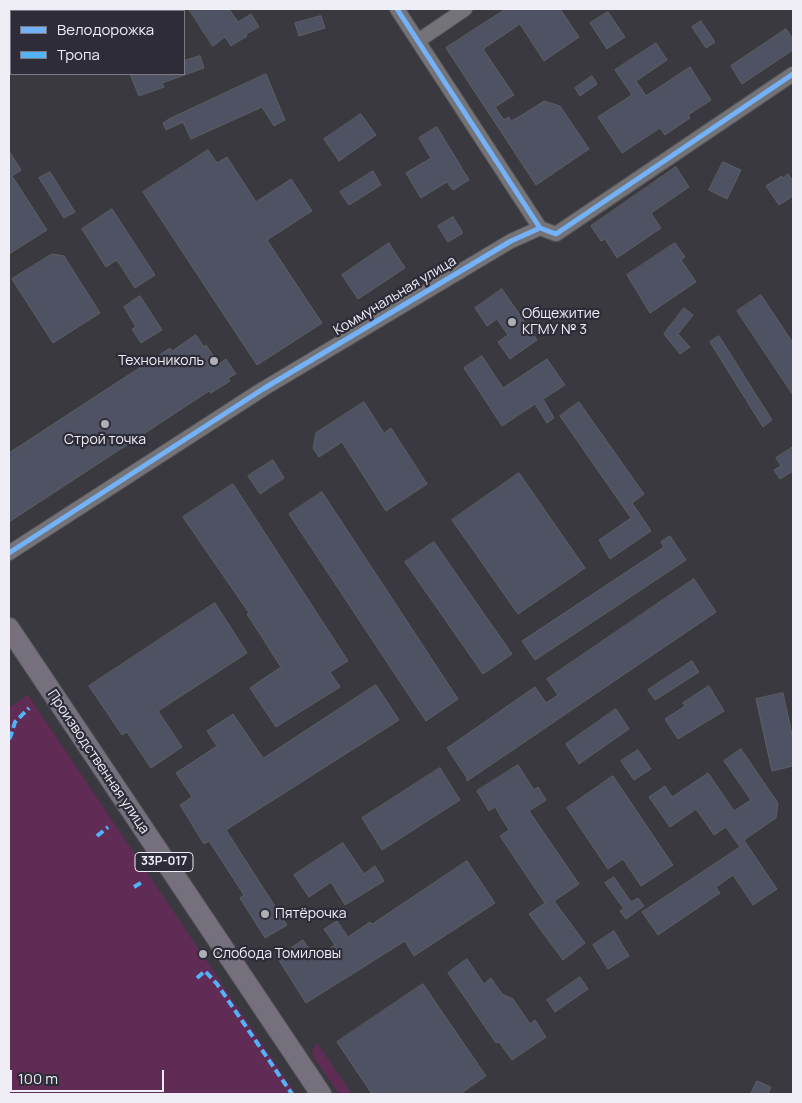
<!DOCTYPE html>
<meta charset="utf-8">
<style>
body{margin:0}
#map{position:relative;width:802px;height:1103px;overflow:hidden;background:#39393f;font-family:Manrope,sans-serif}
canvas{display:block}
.frame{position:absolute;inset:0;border:10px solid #efeef6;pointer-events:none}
.legend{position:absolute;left:10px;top:10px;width:175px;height:65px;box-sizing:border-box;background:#2d2c38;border:1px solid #7b7a84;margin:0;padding:6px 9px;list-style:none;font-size:15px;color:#efeef6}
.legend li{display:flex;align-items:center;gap:10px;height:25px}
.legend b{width:25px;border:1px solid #7b7a84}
.scale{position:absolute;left:10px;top:1070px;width:154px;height:22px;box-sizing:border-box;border:2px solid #efeef6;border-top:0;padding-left:6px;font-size:15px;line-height:18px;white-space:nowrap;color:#efeef6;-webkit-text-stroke:4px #2d2c38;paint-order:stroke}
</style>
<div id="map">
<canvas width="802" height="1103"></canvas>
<div class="frame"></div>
<ul class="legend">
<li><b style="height:6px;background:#73b2f8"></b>Велодорожка</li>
<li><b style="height:6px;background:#52b3f8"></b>Тропа</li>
</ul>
<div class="scale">100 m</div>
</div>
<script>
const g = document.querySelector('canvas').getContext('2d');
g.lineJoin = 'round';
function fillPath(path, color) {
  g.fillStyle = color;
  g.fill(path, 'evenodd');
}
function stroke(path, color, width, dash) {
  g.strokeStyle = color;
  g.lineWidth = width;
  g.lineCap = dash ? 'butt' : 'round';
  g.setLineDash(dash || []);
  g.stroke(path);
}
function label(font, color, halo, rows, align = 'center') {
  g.font = font + ' Manrope,sans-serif';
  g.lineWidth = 4.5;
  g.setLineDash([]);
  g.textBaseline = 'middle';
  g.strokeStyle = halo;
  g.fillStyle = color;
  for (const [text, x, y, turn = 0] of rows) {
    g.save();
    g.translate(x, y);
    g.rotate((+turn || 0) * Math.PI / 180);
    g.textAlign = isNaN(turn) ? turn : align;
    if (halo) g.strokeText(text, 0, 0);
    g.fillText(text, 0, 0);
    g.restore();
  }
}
fillPath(new Path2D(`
 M28,695L296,1094H9V708Z
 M317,1043L352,1094H339L313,1056L312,1051Z`), '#602c55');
const building = new Path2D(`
 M189,9H229L238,22L251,14L259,27L246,34L247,36L231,46L225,37L213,46Z
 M506,9H560L579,37L544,61L520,24L483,49L514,95L495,107L504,120L509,117L511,121L519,117L544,101L560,106L589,149L536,185L446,48Z
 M608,12L625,37L607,49L590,23Z
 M321,16L325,28L299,36L295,23Z
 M701,21L715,42L706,48L692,27Z
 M786,29L793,39V50L742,84L731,66Z
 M656,43L667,60L636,81L646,96L690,67L711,100L688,115L690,118L665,135L660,128L622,153L598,117L632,95L615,70Z
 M200,56L204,68L162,83L164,87L139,96L130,74H184V61Z
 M266,74L285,120L274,126L262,107L191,139L183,122L166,130L163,123L169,119Z
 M592,76L597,84L580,96L575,88Z
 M361,114L376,135L339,161L324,139Z
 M437,127L469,180L453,190L447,182L421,198L406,173L431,158L419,138Z
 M208,150L217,163L227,157L256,202L291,179L312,211L267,240L322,323L257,365L143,192Z
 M9,151L21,170L12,176L47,230L9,254Z
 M723,162L741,170L727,199L709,190Z
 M676,167L689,187L651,213L661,228L617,258L605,239L601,241L591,226Z
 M373,171L381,185L349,205L340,192Z
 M50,172L75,212L64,218L39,178Z
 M788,174L793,181V196L779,205L766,186L782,176L783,178Z
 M112,209L155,275L135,288L117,260L106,267L82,229Z
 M453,217L463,233L448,242L438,226Z
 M389,243L405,268L358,299L342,275Z
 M675,243L685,257L681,260L696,282L650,313L627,275Z
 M52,254L64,256L100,313L53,343L12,279Z
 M502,289L537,340L510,359L498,342L508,335L497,319L487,326L475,308Z
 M761,295L793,343V395L737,311Z
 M140,296L162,330L141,343L132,329L136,327L124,307Z
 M684,308L693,315L678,334L690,347L680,354L664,334Z
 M196,335L204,347L206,345L219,364L226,359L236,374L228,378L230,381L211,393L209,391L9,522V453L170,348L172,351Z
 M719,336L772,420L763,427L710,342Z
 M482,356L503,388L547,359L565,385L543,399L554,418L547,423L535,404L502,426L464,368Z
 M364,402L384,433L391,428L427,484L386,511L342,442L319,457L313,448L316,433Z
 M579,402L644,494L632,503L651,531L610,559L599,540L631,518L560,416Z
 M793,447V471L780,479L774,470L781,466L776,458Z
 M273,460L284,478L260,494L248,476Z
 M519,473L585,568L518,614L452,520Z
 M233,484L348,661L330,672L340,687L276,727L250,688L281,667L247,614L249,613L183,517Z
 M322,492L458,699L426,721L289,514Z
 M670,536L686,560L535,660L522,641L664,547L661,542Z
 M434,542L512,654L483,674L405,562Z
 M694,579L716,612L467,781V778L447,748L535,687L546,703L558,695L547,679Z
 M215,603L247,653L158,711L182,747L151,768L127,732L122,735L89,686Z
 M692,661L699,672L655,700L648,690Z
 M376,685L399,720L226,830L287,925L265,938L240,898L244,895L209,841L204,844L180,805L192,797L176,773L217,746L207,731L233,714L263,758Z
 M709,686L724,711L678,739L665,719L685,706L683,703Z
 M783,693L793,739V766L772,771L756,699Z
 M616,709L629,729L579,764L566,744Z
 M741,749L778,803L776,818L744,840L777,889L753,905L733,875L716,887L720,893L658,935L642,912L740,847L726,827L714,835L696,809L670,827L649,797L665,786L672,797L708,773L734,811L751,800L724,761Z
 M638,750L651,769L634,780L621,761Z
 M518,765L534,790L538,787L546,800L529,811L579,884L554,901L585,943L563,960L529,914L545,903L500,836L509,830L495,807L489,811L477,791Z
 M440,768L460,800L382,850L362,818Z
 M613,776L673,865L641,886L623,859L608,869L567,808Z
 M343,843L364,874L375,866L384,881L345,905L331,882L309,897L294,875Z
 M467,861L495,903L414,956L405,941L306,1003L277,957L303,940L315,958L335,945L324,929L337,921L348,937L370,922L372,924Z
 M614,877L631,902L638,898L644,906L626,919L620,911L624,909L605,883Z
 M614,931L629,956L608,969L593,945Z
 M467,959L484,984L491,978L502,994L513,999L530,1024L535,1020L546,1037L512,1060L499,1042L496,1043L448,973Z
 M580,977L588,989L555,1012L547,1000Z
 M423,984L486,1076L460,1094H372L337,1042Z
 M757,1081L771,1087L768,1094H751Z`);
fillPath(building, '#4e5262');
stroke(building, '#5e5f64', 1);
const minor = new Path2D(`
 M397,9L540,228
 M418,41L465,9
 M9,553L263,389L511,241L540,228L556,234L793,74`);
const highway = new Path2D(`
 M9,628L321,1094`);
stroke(minor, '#57575c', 16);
stroke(highway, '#57575c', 22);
stroke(minor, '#747478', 14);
stroke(highway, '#75707b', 20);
stroke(new Path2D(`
 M9,739L11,735L15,722L29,708
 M97,836L108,827
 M134,887L144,881
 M197,978L205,971L217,984L292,1094`), '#52b3f8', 4, [8, 4]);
stroke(new Path2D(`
 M397,9L540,228
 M9,553L263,389L511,241L540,228L556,234L793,74`), '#73b2f8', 5);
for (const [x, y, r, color] of [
 [512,322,5,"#afafb6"],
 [214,361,5,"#afafb6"],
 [105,424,5,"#afafb6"],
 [265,914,5,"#afafb6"],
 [203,954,5,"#afafb6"]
]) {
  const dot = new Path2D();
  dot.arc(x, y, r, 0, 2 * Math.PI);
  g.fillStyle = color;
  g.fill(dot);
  stroke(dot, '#2d2c38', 2);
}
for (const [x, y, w] of [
 [164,862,58]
]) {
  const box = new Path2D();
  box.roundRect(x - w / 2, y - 9.5, w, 19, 4);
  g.fillStyle = '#2d2c38';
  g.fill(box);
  stroke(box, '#efeef6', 1);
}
label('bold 12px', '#efeef6', null, [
 ["33Р-017",164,862]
]);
label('14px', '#efeef6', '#2d2c38', [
 ["Коммунальная улица",395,296,-31],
 ["Производственная улица",98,762,56]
]);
label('14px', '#efeef6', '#2d2c38', [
 ["Общежитие",522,314],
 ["КГМУ № 3",522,330],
 ["Технониколь",204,361,"right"],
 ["Строй точка",105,440,"center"],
 ["Пятёрочка",275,914],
 ["Слобода Томиловы",213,954]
], 'left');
</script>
